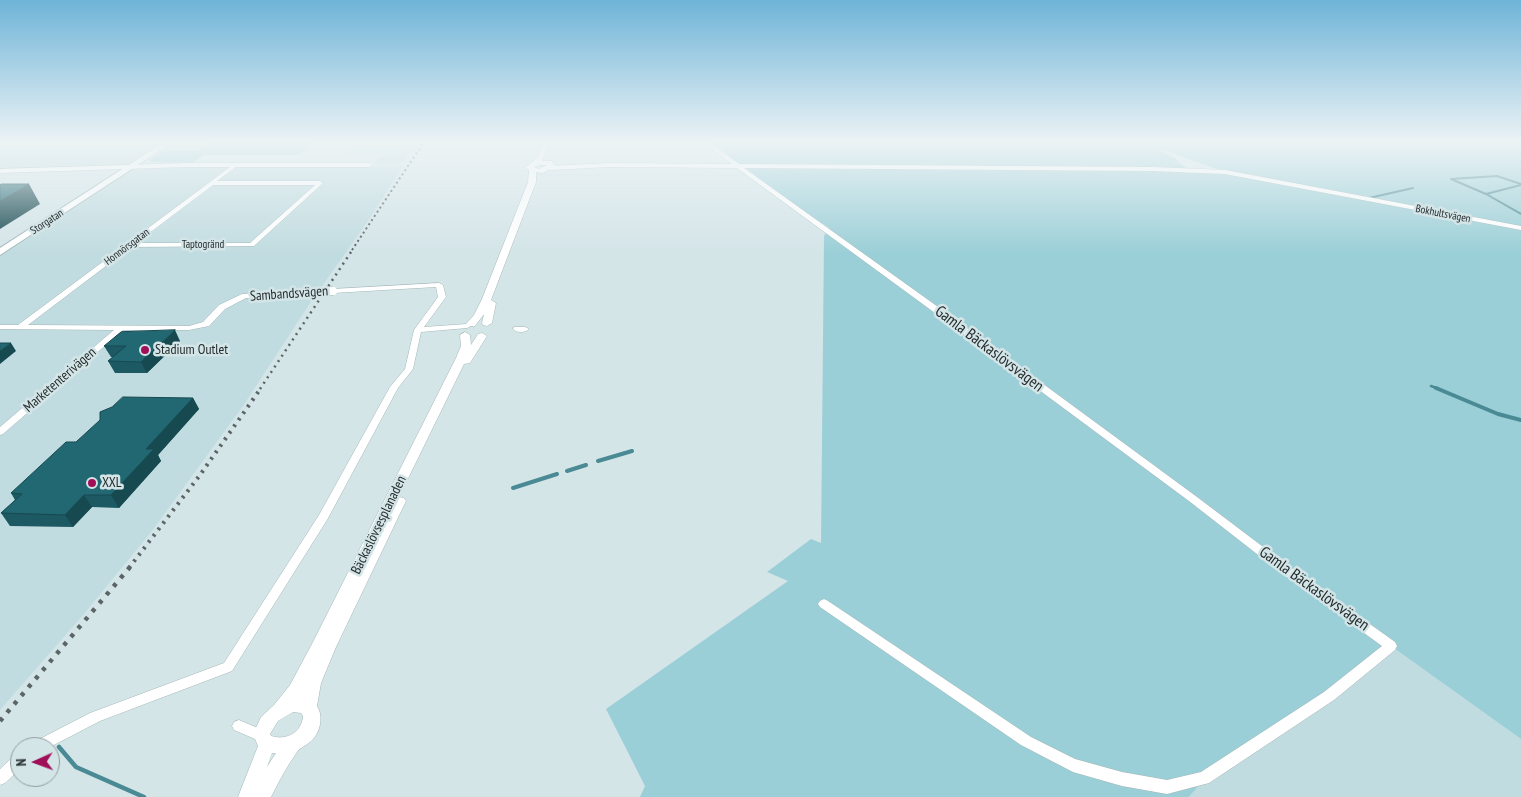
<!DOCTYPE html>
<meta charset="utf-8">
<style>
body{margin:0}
#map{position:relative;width:1521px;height:797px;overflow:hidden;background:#d4e5e8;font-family:"PT Sans Narrow",sans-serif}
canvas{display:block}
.north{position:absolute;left:10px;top:737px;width:50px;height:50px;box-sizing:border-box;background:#d4e5e8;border:1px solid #8e9b9d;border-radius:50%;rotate:268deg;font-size:14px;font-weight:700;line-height:20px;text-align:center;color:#252c2d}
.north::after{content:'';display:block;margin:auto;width:18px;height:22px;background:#a01058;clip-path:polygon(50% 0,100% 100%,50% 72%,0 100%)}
</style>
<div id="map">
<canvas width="1521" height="797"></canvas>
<div class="north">N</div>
</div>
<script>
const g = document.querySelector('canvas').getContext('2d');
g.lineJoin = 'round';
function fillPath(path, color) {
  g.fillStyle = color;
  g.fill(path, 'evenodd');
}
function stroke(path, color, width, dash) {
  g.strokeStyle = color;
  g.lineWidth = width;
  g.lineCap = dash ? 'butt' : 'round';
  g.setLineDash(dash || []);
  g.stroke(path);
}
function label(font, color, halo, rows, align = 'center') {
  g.font = font + ' "PT Sans Narrow",sans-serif';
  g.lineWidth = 5;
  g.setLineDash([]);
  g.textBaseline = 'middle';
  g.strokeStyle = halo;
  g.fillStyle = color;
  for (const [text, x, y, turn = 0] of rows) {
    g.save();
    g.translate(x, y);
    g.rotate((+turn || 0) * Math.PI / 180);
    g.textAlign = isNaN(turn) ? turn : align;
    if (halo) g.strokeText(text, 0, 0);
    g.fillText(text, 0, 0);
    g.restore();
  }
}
fillPath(new Path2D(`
 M0,142H162L123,167L0,171Z
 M175,142H211L198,151H162Z
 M359,142H418L405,161L397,164H373L383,153H347Z
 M403,166L368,221L320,289L285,292L316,294L243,406L152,531L84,614L0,710V252L131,167Z
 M1391,646L1521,739V797H1189L1204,778Z`), '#c1dce0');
fillPath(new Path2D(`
 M211,142H314L298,155H204L192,163L151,162L150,160L162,151H198Z
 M710,142H1521V739L1391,646L1205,778L1189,797H640L645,786L606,709L788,581L767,572L811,539L821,543L824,236L829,228L799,208ZM1148,145L1217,169L1222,171L1188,170L1175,158Z`), '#9bcfd7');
stroke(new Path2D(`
 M1521,185L1486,194L1521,214
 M1486,194L1451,179L1497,176L1521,184
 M1369,198L1413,188`), '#4a8a94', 2);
stroke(new Path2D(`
 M1431,386L1439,389`), '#4a8a94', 2.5);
stroke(new Path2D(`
 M1436,388L1498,414L1521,420
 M598,461L632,451
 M567,471L586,465
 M513,488L557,474`), '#4a8a94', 4);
stroke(new Path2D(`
 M59,747L76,767L144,797`), '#4a8a94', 4.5);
const minor = new Path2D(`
 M702,142H708L739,164L1152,167L1225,170L1521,226V230L1225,174L1152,171L744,168L952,317L1197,497L1283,562L1395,642L1397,646L1395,650L1334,700L1209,783L1167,794L1122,786L1073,772L1021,745L820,607L818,604L820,601L824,599L828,601L1031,737L1075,759L1122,772L1167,780L1201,772L1324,692L1382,646L1275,568L1189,501L946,321L737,168L609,167L550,170L547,168L550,166L609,163L732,164Z
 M187,163H370L373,165L370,167H236L217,181H320L323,183L254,246L131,247L28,325L189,326L203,322L219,305L242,294L318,290L322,292L321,294L246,298L225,309L209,326L189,330H123L3,434L0,435V427L114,330L0,329V325H18L230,167H187L0,173V169ZM213,185H315L250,243H136Z
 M439,283L443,285L446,297L424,327L467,324L471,326L467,328L421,332L413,369L398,388L327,520L232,671L100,721L50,747H30L32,743L90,713L224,663L319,515L390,387L405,369L414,330L438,297L436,287L333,293L329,291L333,289Z
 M514,327H525L529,329C526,333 516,333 513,329Z
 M239,720L267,732L269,736L267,740L262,742L234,730L232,726L234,722Z
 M20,754V769L5,783L0,785V769L15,755Z`);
const tertiary = new Path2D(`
 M544,142H550L542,161H552L555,166L543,173L536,172V182L491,300L496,303L492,323L487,326L483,325L482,323L484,314L475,326H467L466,324L474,315L482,299L528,182L529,170L525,168L538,157ZM540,165H547L539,169L534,167Z
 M465,332L470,335L471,345L478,334L482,333L487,336L470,363L464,364L399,497L404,498L406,501L336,647L321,683L317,706C324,717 320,734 310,742C306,746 300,747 297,752C287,766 279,781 271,797H238L258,746L253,734L261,717L274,705L290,685L313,642L456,358L461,346L460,335ZM293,712L301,713L303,716C302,732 287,741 271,736L270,734L278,721ZM272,753H276L267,767Z`);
const secondary = new Path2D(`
 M164,142H173L0,255V248Z`);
stroke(minor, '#a5b6b8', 1);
stroke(tertiary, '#a5b6b8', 1);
stroke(secondary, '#a5b6b8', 2);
fillPath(minor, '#fff');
fillPath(tertiary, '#fff');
fillPath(secondary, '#fff');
stroke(new Path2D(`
 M352,250L424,142`), '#5b6567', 2, [2, 3]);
stroke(new Path2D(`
 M260,389L353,249`), '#5b6567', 2.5, [2, 4.5]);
stroke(new Path2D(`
 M129,568L200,475L261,388`), '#5b6567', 4, [2.5, 5.5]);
stroke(new Path2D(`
 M0,721L130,567`), '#5b6567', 4.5, [4, 7]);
const minorBridge = new Path2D(`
 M318,292L333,291`);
stroke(minorBridge, '#a5b6b8', 9, []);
stroke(minorBridge, '#fff', 8);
fillPath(new Path2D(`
 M180,341L147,373H115L108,361L113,357H111L104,346Z
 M193,398L199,409L158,455L161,461L119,508L92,507L73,527L10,526L1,513L15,500L11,493L76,442Z`), '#1c5962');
fillPath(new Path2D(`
 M29,184L40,204L0,229V201Z
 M175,330L180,341L147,373L141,362Z
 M11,343L16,351L0,364V351Z
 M193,398L199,409L158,455L161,461L119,508L111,495L146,449Z
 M84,495L92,507L73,527L65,515Z`), '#174950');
const building = new Path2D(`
 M2,184H29L0,201V185Z
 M175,330L141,362L108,361L126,346H104L121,332Z
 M0,343H11L0,351Z
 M123,397L193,398L146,449H154L111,495H84L65,515L1,513L22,494L11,493L66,442H76L100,420V412L112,407Z`);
fillPath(building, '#216872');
stroke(building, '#174950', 1);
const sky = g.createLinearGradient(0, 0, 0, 253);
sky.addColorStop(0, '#6fb4d8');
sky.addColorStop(0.56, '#ecf3f5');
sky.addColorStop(1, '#ecf3f500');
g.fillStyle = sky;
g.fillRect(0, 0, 1521, 253);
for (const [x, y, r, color] of [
 [145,350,5,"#a01058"],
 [92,483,5,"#a01058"]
]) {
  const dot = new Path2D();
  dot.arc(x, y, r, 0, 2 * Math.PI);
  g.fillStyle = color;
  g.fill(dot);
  stroke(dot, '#d4e5e8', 2);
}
label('11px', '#252c2d', '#d4e5e8', [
 ["Bokhultsvägen",1443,214,11],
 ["Storgatan",47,222,-33],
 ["Taptogränd",203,245],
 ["Honnörsgatan",127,247,-37]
]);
label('14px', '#252c2d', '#d4e5e8', [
 ["Sambandsvägen",289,294,-4],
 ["Marketenterivägen",60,380,-41],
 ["Bäckaslövsesplanaden",379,525,-64]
]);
label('14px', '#252c2d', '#d4e5e8', [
 ["Stadium Outlet",155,350],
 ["XXL",102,483]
], 'left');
label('16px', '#252c2d', '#d4e5e8', [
 ["Gamla Bäckaslövsvägen",989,349,37],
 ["Gamla Bäckaslövsvägen",1314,589,36]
]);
</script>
